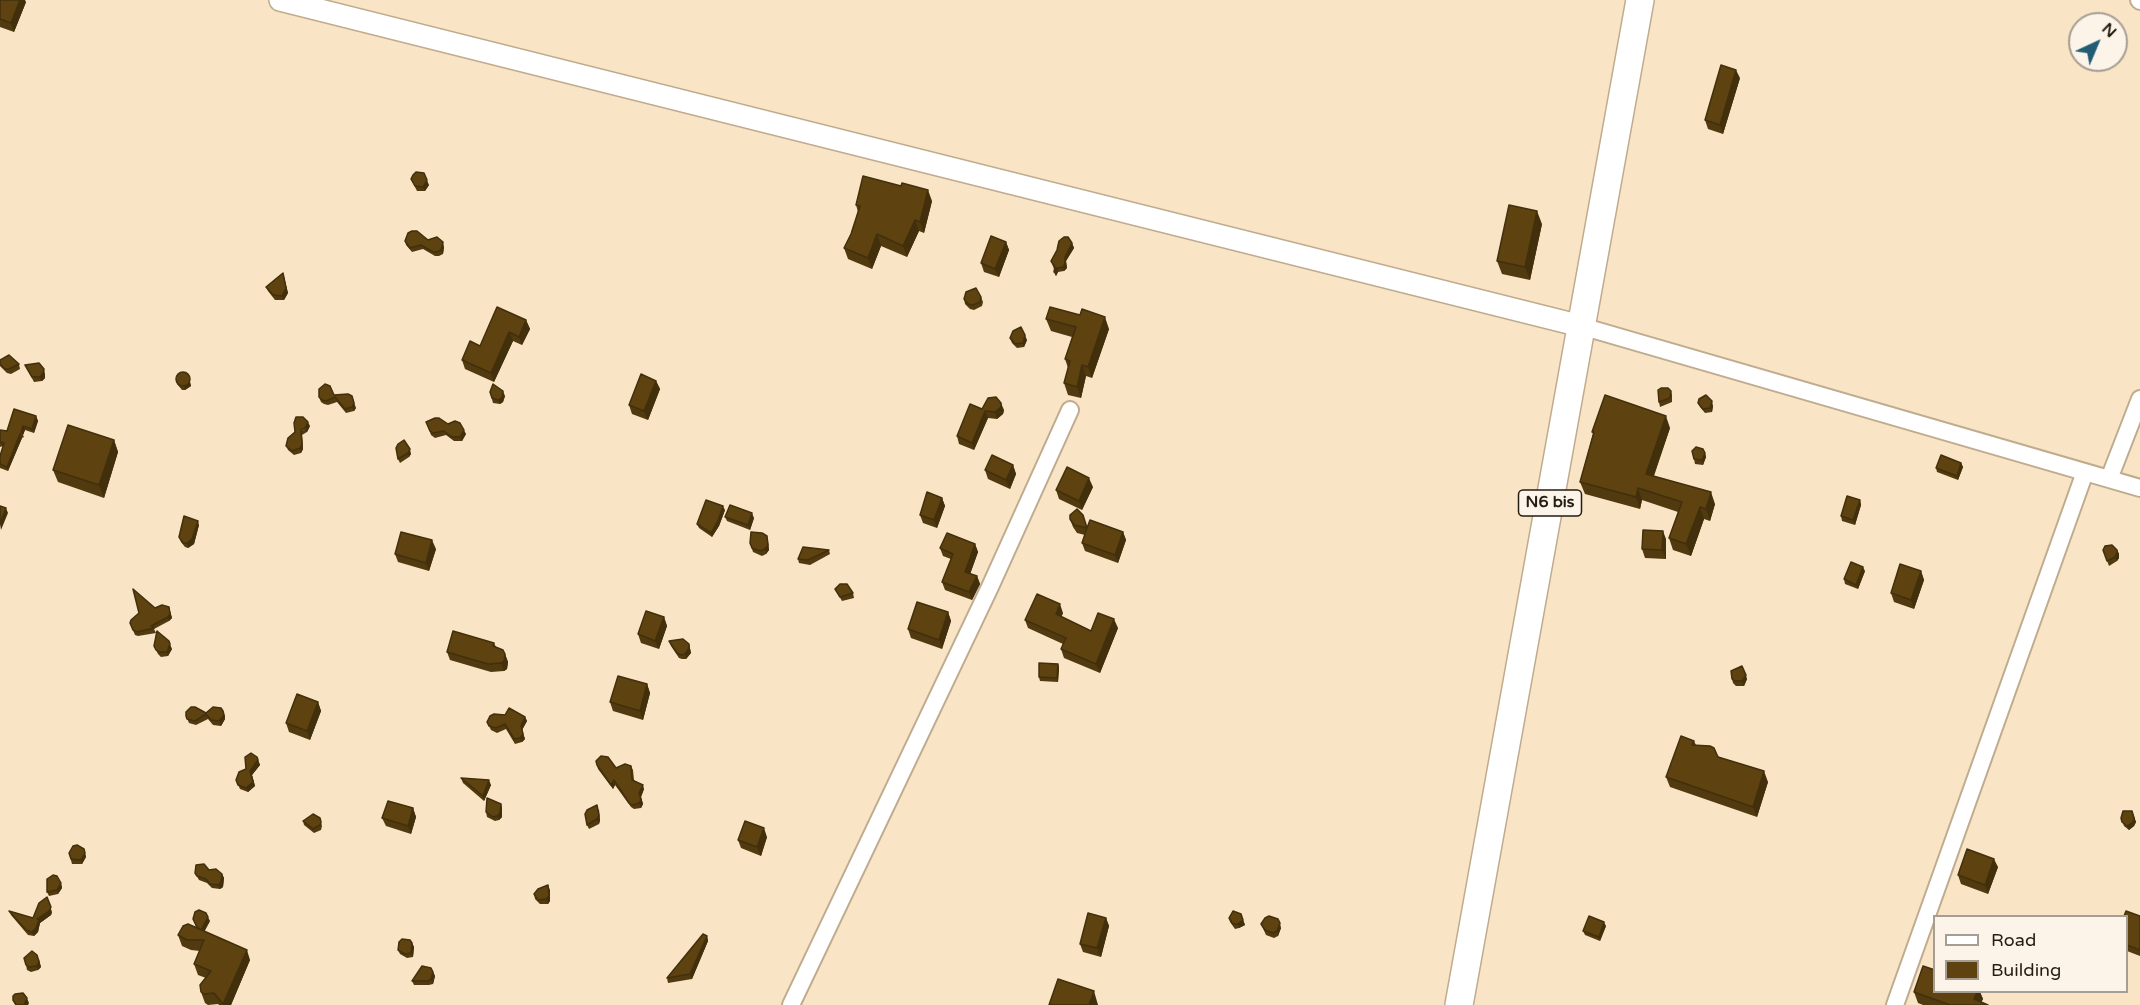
<!DOCTYPE html>
<style>
body{margin:0}
#map{position:relative;width:2140px;height:1005px;overflow:hidden;background:#f9e5c6;font-family:"Varela Round",sans-serif}
canvas{display:block}
.legend{position:absolute;left:1933px;top:915px;width:195px;height:78px;box-sizing:border-box;background:#fcf4e8;border:2px solid #a69e92;margin:0;padding:8px 10px;list-style:none;font-size:18px;color:#241d11}
.legend li{display:flex;align-items:center;gap:12px;height:30px}
.legend b{width:30px;border:2px solid #a69e92}
.north{position:absolute;left:2068px;top:12px;width:60px;height:60px;box-sizing:border-box;background:#fcf4e8;border:2px solid #a69e92;border-radius:50%;rotate:44deg;font-size:16px;font-weight:700;line-height:24px;text-align:center;color:#241d11}
.north::after{content:'';display:block;margin:auto;width:21px;height:27px;background:#215e75;clip-path:polygon(50% 0,100% 100%,50% 72%,0 100%)}
</style>
<div id="map">
<canvas width="2140" height="1005"></canvas>
<ul class="legend">
<li><b style="height:8px;background:#fff"></b>Road</li>
<li><b style="height:16px;background:#5e4311"></b>Building</li>
</ul>
<div class="north">N</div>
</div>
<script>
const g = document.querySelector('canvas').getContext('2d');
g.lineJoin = 'round';
function stroke(path, color, width, dash) {
  g.strokeStyle = color;
  g.lineWidth = width;
  g.lineCap = dash ? 'butt' : 'round';
  g.setLineDash(dash || []);
  g.stroke(path);
}
function fillPath(path, color) {
  g.fillStyle = color;
  g.fill(path, 'evenodd');
}
function label(font, color, halo, rows, align = 'center') {
  g.font = font + ' "Varela Round",sans-serif';
  g.lineWidth = 6;
  g.setLineDash([]);
  g.textBaseline = 'middle';
  g.strokeStyle = halo;
  g.fillStyle = color;
  for (const [text, x, y, turn = 0] of rows) {
    g.save();
    g.translate(x, y);
    g.rotate((+turn || 0) * Math.PI / 180);
    g.textAlign = isNaN(turn) ? turn : align;
    if (halo) g.strokeText(text, 0, 0);
    g.fillText(text, 0, 0);
    g.restore();
  }
}
const minor = new Path2D(`
 M2139,0L2140,1
 M1581,326L2140,488
 M2109,479L2140,399
 M791,1005L990,587L1070,410
 M1895,1005L2085,472`);
const tertiary = new Path2D(`
 M280,0L1581,326`);
const trunk = new Path2D(`
 M1459,1005L1640,0`);
stroke(minor, '#bfab8e', 20);
stroke(tertiary, '#bfab8e', 24);
stroke(trunk, '#bfab8e', 30);
stroke(minor, '#fff', 16);
stroke(tertiary, '#fff', 21);
stroke(trunk, '#fff', 27);
fillPath(new Path2D(`
 M0,0L26,2L14,32L0,27Z
 M1740,78L1723,134L1708,129L1705,120Z
 M411,179L429,185L425,191H417Z
 M932,201L924,233L919,231L907,257L881,246L872,269L848,259L844,248L851,234L858,212L856,205Z
 M1542,224L1530,280L1502,274L1497,261Z
 M428,240L444,247L443,254L439,256H435L423,249L412,252L406,245L405,241Z
 M1006,242L1009,250L999,277L984,272L981,263Z
 M1072,243L1074,248L1066,261L1067,268L1064,271L1058,272L1056,276L1054,272V269L1051,261Z
 M283,273L288,293L284,300H275L268,291L266,287Z
 M981,297L983,302L982,306L974,310L970,309L965,304L964,299Z
 M1046,319L1109,329L1092,378L1086,376L1081,398L1068,395L1064,383L1068,368L1065,359L1072,337L1051,331Z
 M526,320L530,329L522,345L513,341L494,382L465,369L462,360L480,346Z
 M1010,338L1027,340L1024,347L1017,348L1012,343Z
 M0,360L19,364L20,369L11,374L7,373L0,366Z
 M25,365L45,374V378L42,381L34,382Z
 M188,374L191,386L185,390H182L177,384L176,380Z
 M656,381L660,389L648,420L632,414L629,405Z
 M1671,391L1672,395V402L1660,407L1659,402Z
 M490,392L505,396L503,402L500,404L493,403Z
 M334,395L356,408L354,411L346,413L337,402L328,405L324,404L321,402L319,397Z
 M1698,403L1713,406L1712,412L1705,413L1700,407Z
 M982,409L1004,410L1003,414L997,419L988,418L974,450L959,444L957,436Z
 M36,416L38,421L34,433L25,430L23,435L24,437L22,438L8,471L0,468V456L3,446L0,447V430L7,431Z
 M426,422L448,424L466,434L462,441H454L446,435L435,438L431,435Z
 M310,426L307,432L302,435L303,449L301,453L294,455L288,450L286,446L288,438Z
 M1670,428L1654,476L1715,504L1710,521L1704,519L1691,556L1673,550L1669,538L1678,512L1642,500L1640,509L1585,494L1580,482L1593,434L1592,432Z
 M114,440L118,452L104,498L58,482L53,470Z
 M398,444L411,454L409,457L400,463L398,459Z
 M1705,453L1706,457L1703,465L1695,464L1694,459Z
 M1961,463L1963,467L1958,480L1937,472L1936,468Z
 M1013,465L1016,474L1010,489L988,479L985,470Z
 M1093,487L1082,510L1059,499L1056,490Z
 M942,498L945,506L937,528L923,523L920,515Z
 M1860,500L1861,505L1855,525L1842,521L1841,516Z
 M725,510L719,526L712,537L699,528L697,524Z
 M725,517L754,518L750,530L727,521Z
 M1070,519L1087,527L1123,532L1126,540L1118,563L1085,551L1082,543L1085,535L1077,533L1073,527Z
 M199,525L194,544L188,548L185,547L181,542L179,537Z
 M1666,539V559L1645,558L1642,549Z
 M768,541L769,550L766,554L762,556L753,552L750,543Z
 M975,544L978,552L970,574L977,576L980,584L972,600L945,590L942,582L951,559L943,556L940,548Z
 M436,549L429,571L398,562L395,554Z
 M829,550L830,554L810,565L799,563L798,559Z
 M2103,550H2117L2119,554V558L2117,561L2109,566Z
 M1865,571L1858,589L1845,584L1844,579Z
 M1921,571L1924,580L1914,609L1894,602L1891,593Z
 M835,589L853,593L854,598L842,601Z
 M155,608L170,611L172,618L169,621L154,629L156,633L138,636L135,635L130,623Z
 M948,612L951,621L942,649L911,638L908,629Z
 M1063,613L1061,617L1091,631L1118,628L1100,673L1064,658L1061,649L1063,644L1028,628L1025,620Z
 M664,617L667,626L659,649L641,643L638,634Z
 M669,641L689,644L691,653L686,659H682L679,658L671,646Z
 M494,643L496,647L505,654L508,662L507,669L504,671L491,672L450,660L447,652Z
 M154,646L172,649L168,656L161,657L158,654Z
 M1058,664L1059,668L1058,682L1040,681L1039,677Z
 M1732,679H1747L1744,686H1736L1733,683Z
 M647,684L650,693L643,720L613,711L610,702Z
 M318,702L321,711L310,740L289,732L286,723Z
 M206,713L225,715V719L221,726L213,725L208,719L196,725L189,723L186,716Z
 M505,715L525,717L527,721L522,730L525,739L522,742L515,744L506,729L497,733L491,730L487,722Z
 M1694,741L1696,745L1768,782L1757,817L1670,787L1666,777Z
 M257,757L260,765L252,775L255,786L248,792L240,789L236,780Z
 M597,765L616,768L631,766L633,770L634,780L644,789L641,797L643,804L641,808L634,809L631,807L615,785L613,789L598,769Z
 M461,778L491,785L484,801L463,783Z
 M501,804L502,808V817L499,820L495,821L487,817L486,812Z
 M413,808L416,817L411,834L386,826L382,818Z
 M599,809L600,820L599,824L589,829L587,825Z
 M2132,811L2136,822L2134,826L2129,830L2124,826L2121,818Z
 M303,821L321,822L322,826L321,830L314,833L304,825Z
 M767,837L761,856L741,848L738,840Z
 M84,849L86,857L82,864H72L69,853Z
 M1998,867L1988,894L1961,884L1958,875Z
 M209,870L222,874L224,878L223,887L220,889L212,888L207,883L199,880L195,873Z
 M61,883L62,888L58,894L49,896L47,892Z
 M550,890V901L548,904H540L535,899L534,894Z
 M9,911L33,918L52,912L51,915L40,923L38,932L34,936L28,935L11,915Z
 M1241,914L1245,925L1239,928L1235,929L1230,922L1229,918Z
 M2127,916H2140V956L2127,951Z
 M1106,918L1109,926L1101,957L1083,952L1080,944Z
 M193,919L210,921L204,931L250,960L231,1005H219L218,1004L208,1005L205,1003L201,992L206,978L198,975L194,964L200,951L191,950L182,946L178,935L196,927Z
 M1261,924L1281,928L1278,936L1274,938L1266,935Z
 M1606,926L1600,941L1585,935L1583,931Z
 M707,936L708,941L692,979L668,983L667,978Z
 M412,943L414,947L413,957L407,958L400,954L398,950Z
 M39,959L41,967L38,970L31,972L27,970L26,965Z
 M433,972L435,976L433,984L429,985H414L412,981Z
 M1914,992H1980L1983,999L1981,1002L1988,1005H1923L1918,1003Z`), '#513a0f');
fillPath(new Path2D(`
 M20,0H25L26,2L14,32L11,23Z
 M1736,70L1740,78L1723,134L1720,125Z
 M427,180L429,185L425,191L423,187Z
 M928,190L932,201L924,233L920,222Z
 M1537,211L1542,224L1530,280L1525,267Z
 M915,220L919,231L907,257L903,246Z
 M877,234L881,246L872,269L868,258Z
 M443,242L444,247L443,254L441,250Z
 M1006,242L1009,250L999,277L995,269Z
 M1072,243L1074,248L1066,261L1067,268L1064,271L1063,267L1065,257Z
 M1057,268L1058,272L1056,276L1054,272Z
 M283,273L288,293L284,300L282,296Z
 M1105,317L1109,329L1092,378L1088,367Z
 M526,320L530,329L522,345L519,337Z
 M509,332L513,341L494,382L491,373Z
 M1025,335L1027,340L1024,347L1023,343Z
 M1082,365L1086,376L1081,398L1077,387Z
 M44,369L45,374V378L42,381L40,377Z
 M188,374L191,386L185,390L184,386Z
 M656,381L660,389L648,420L644,411Z
 M503,391L505,396L503,402L500,404L498,400Z
 M352,396L356,408L354,411L352,407Z
 M1712,401L1713,406L1712,412L1710,408Z
 M1001,403L1004,410L1003,414L997,419L995,412Z
 M985,411L988,418L974,450L972,443Z
 M36,416L38,421L34,433L32,429Z
 M1666,416L1670,428L1650,486L1646,474Z
 M308,422L310,426L307,432L305,428Z
 M23,426L25,430L23,435V433H21Z
 M301,430L302,435L303,449L301,453L300,448Z
 M464,430L466,434L462,441L460,437Z
 M20,434L22,438L8,471L7,467Z
 M114,440L118,452L104,498L99,485Z
 M410,449L411,454L409,457L408,453Z
 M1705,453L1706,457L1703,465L1702,460Z
 M1961,463L1963,467L1958,480L1957,476Z
 M1013,465L1016,474L1010,489L1006,480Z
 M1089,478L1093,487L1082,510L1079,501Z
 M1638,488L1642,500L1640,509L1636,497Z
 M1711,492L1715,504L1710,521L1706,509Z
 M942,498L945,506L937,528L934,520Z
 M1860,500L1861,505L1855,525L1853,520Z
 M723,506L725,510L719,526L712,537L711,533Z
 M1700,507L1704,519L1691,556L1686,544Z
 M6,508L8,513L1,530L0,524Z
 M752,513L754,518L750,530L748,525Z
 M198,521L199,525L194,544L188,548L187,543Z
 M1663,531L1666,539V559L1662,550Z
 M1123,532L1126,540L1118,563L1115,555Z
 M767,536L769,550L766,554L765,549Z
 M432,540L436,549L429,571L426,563Z
 M975,544L978,552L968,580L965,572Z
 M2117,550L2119,554V558L2117,561L2115,557Z
 M1863,567L1865,571L1858,589L1856,585Z
 M1921,571L1924,580L1914,609L1911,600Z
 M977,576L980,584L972,600L969,592Z
 M1060,604L1063,613L1059,623L1056,614Z
 M169,607L172,618L169,621L168,617Z
 M948,612L951,621L942,649L939,640Z
 M664,617L667,626L659,649L655,641Z
 M1114,619L1118,628L1100,673L1096,664Z
 M170,644L172,649L168,656L167,652Z
 M689,644L691,653L686,659L685,654Z
 M505,654L508,662L507,669L504,671L501,663Z
 M1058,664L1059,668L1058,682L1057,678Z
 M1746,675L1747,679L1744,686L1742,681Z
 M647,684L650,693L643,720L640,711Z
 M318,702L321,711L310,740L307,731Z
 M223,711L225,719L221,726L219,721Z
 M525,717L527,721L522,730L525,739L522,742L520,738L521,726Z
 M258,760L260,765L252,775L255,786L248,792L246,788L250,771Z
 M1764,771L1768,782L1757,817L1753,807Z
 M489,780L491,785L484,801L483,796Z
 M614,780L615,785L613,789L611,785Z
 M643,785L644,789L641,797L643,804L641,808L639,803V793Z
 M501,804L502,808V817L499,820L497,816Z
 M597,805L600,820L599,824L597,819Z
 M413,808L416,817L411,834L408,826Z
 M2132,811L2136,822L2134,826L2129,830L2127,826Z
 M764,828L767,837L761,856L757,847Z
 M85,853L86,857L82,864L81,860Z
 M1994,859L1998,867L1988,894L1985,885Z
 M222,874L224,878L223,887L220,889L218,885Z
 M61,883L62,888L58,894L57,890Z
 M548,885L550,890V901L548,904L546,899Z
 M47,897L52,912L51,915L40,923L38,932L34,936L32,932Z
 M208,917L210,921L201,938L199,933Z
 M1106,918L1109,926L1101,957L1097,948Z
 M1243,920L1245,925L1239,928L1238,924Z
 M1604,922L1606,926L1600,941L1599,937Z
 M1280,923L1281,928L1278,936L1277,931Z
 M707,936L708,941L692,979L690,974Z
 M412,943L414,947L413,957L411,953Z
 M247,950L250,960L231,1005H224L223,1004Z
 M37,955L41,967L38,970L37,966Z
 M433,972L435,976L433,984L431,979Z
 M1094,991L1098,1005H1089Z
 M1977,992H1980L1983,999L1980,1005L1974,999Z
 M27,998L29,1003L28,1005H24Z`), '#422f0c');
const building = new Path2D(`
 M0,0H20L11,23L0,19Z
 M1721,65L1736,70L1720,125L1705,120Z
 M416,172L424,173L427,180L423,187L415,186L411,179L413,175Z
 M863,176L901,186L902,183L928,190L920,222L915,220L903,246L877,234L868,258L844,248L851,234L860,206L856,205Z
 M1509,205L1537,211L1525,267L1497,261Z
 M412,231H417L428,240L437,237L443,242L441,250L437,252H433L421,245L410,248L405,241L408,233Z
 M991,236L1006,242L995,269L981,263Z
 M1064,237H1068L1072,243L1065,257V264L1063,267L1057,268L1054,272L1055,267L1051,261L1057,250L1059,241Z
 M283,273L286,288L282,296L273,295L266,287Z
 M976,288L981,297L980,302L973,305L968,304L964,299L966,292Z
 M497,307L526,320L519,337L509,332L491,373L462,360L470,341L480,346Z
 M1050,307L1080,315L1082,309L1105,317L1088,367L1082,365L1077,387L1064,383L1070,361L1065,359L1076,327L1046,319Z
 M1021,327L1025,335L1023,343L1015,344L1010,338L1013,331Z
 M9,355L19,364L9,369H5L0,364V360Z
 M39,363L44,369L43,373L40,377H32L25,365Z
 M176 379a7 7 0 1 1 14 0a7 7 0 1 1-14 0Z
 M641,374L656,381L644,411L629,405Z
 M325,384L330,386L334,395L348,394L352,396L354,403L352,407L345,409L335,397L326,401L322,400L319,397V389Z
 M493,384L503,391L502,398L498,400L492,398L490,392Z
 M1661,388H1668L1671,391L1670,398L1659,402L1658,390Z
 M1605,395L1666,416L1646,474L1711,492L1706,509L1700,507L1686,544L1669,538L1682,502L1638,488L1636,497L1580,482L1594,432H1592Z
 M1706,395L1712,401L1710,408L1703,409L1698,403L1699,399Z
 M996,397L1001,403V407L995,412L985,411L972,443L957,436L970,404L982,409L988,398Z
 M14,409L36,416L32,429L23,426L21,433H23L20,434L7,467L0,464V456L4,443L0,442V430L7,431Z
 M296,417H303L308,422L305,428L301,430L302,445L300,448L292,451L286,446L288,438L295,432L294,423Z
 M435,418H439L448,424L455,421L460,423L464,430L460,437H452L444,431L433,433L430,431L426,422Z
 M68,425L114,440L99,485L53,470Z
 M404,440L410,449L408,453L398,459L396,448L398,444Z
 M1696,447L1703,449L1705,453L1702,460L1694,459L1692,451Z
 M992,455L1013,465L1006,480L985,470Z
 M1941,455L1961,463L1957,476L1936,468Z
 M1067,467L1089,478L1079,501L1056,490Z
 M927,492L942,498L934,520L920,515Z
 M1847,496L1860,500L1853,520L1841,516Z
 M706,500L723,506L718,521L711,533L697,524Z
 M730,505L752,513L748,525L725,517Z
 M0,506L6,508L0,524Z
 M1077,509L1083,515L1087,528L1090,520L1123,532L1115,555L1082,543L1087,528L1074,525L1070,519V515Z
 M184,516L198,521L192,539L187,543H183L179,537Z
 M1643,530L1663,531L1662,550L1642,549Z
 M401,532L432,540L426,563L395,554Z
 M751,532L762,533L767,536L768,545L765,549L760,551L752,548L750,543Z
 M947,533L975,544L965,572L977,576L969,592L942,582L953,554L940,548Z
 M2112,545L2117,550V553L2115,557L2107,561L2103,550L2105,546Z
 M803,547L829,550L808,560L798,559Z
 M1851,562L1863,567L1856,585L1844,579Z
 M1900,564L1921,571L1911,600L1891,593Z
 M840,584H847L853,593L840,597L835,589Z
 M133,589L155,608L162,605L169,607L170,614L168,617L151,626L154,628L137,632L133,630L130,623L131,620L139,613Z
 M1037,594L1060,604L1056,614L1091,631L1098,613L1114,619L1096,664L1061,649L1066,638L1025,620Z
 M917,602L948,612L939,640L908,629Z
 M646,611L664,617L655,641L638,634Z
 M157,631L169,641L170,644L167,652H159L156,650L154,646Z
 M453,631L494,643L493,646L503,650L505,654L504,661L501,663L488,664L447,652Z
 M683,639L689,644V648L685,654L681,655L677,653L669,641Z
 M1039,663L1058,664L1057,678L1039,677Z
 M1742,666L1746,675L1742,681H1735L1732,679L1731,671Z
 M618,676L647,684L640,711L610,702Z
 M297,694L318,702L307,731L286,723Z
 M191,707H195L206,713L213,707L221,708L223,711L224,715L219,721L211,720L206,714L195,721L187,719L186,716V712Z
 M509,708L525,717L521,726L523,734L520,738L514,739L505,724L496,728L489,726L487,722L490,716L494,714L505,715Z
 M1681,736L1694,741L1692,745L1710,746L1714,748L1718,757L1764,771L1753,807L1666,777Z
 M251,753L257,757L258,760L250,771L253,782L246,788L238,785L236,780L239,772L246,769L245,757Z
 M601,756L608,757L616,768L625,764L631,766L632,780L643,785L639,793L641,800L639,803L632,805L629,803L614,780L611,785L597,765L596,761Z
 M461,778L489,780L483,796Z
 M487,798L501,804L500,813L497,816L493,817L486,812Z
 M388,801L413,808L408,826L382,818Z
 M597,805L599,816L597,819L587,825L585,814L587,810Z
 M2123,811H2132L2134,818L2133,822L2127,826L2122,822L2121,818Z
 M313,814L320,818L321,822L320,825L313,829L303,821Z
 M745,821L764,828L757,847L738,840Z
 M77,845L84,849L85,853L81,860L71,859L69,853L73,846Z
 M1967,849L1994,859L1985,885L1958,875Z
 M204,864L209,870L216,869L222,874L221,882L218,885L210,884L206,879L197,876L195,873L196,865Z
 M53,875L57,876L61,883L57,890L47,892V879Z
 M548,885L549,896L546,899L538,900L534,894L538,889Z
 M47,897L51,907L49,911L37,919L39,920L36,928L32,932L26,930L9,911L33,918L39,903Z
 M199,910L206,913L208,917L201,930L197,927L193,919L195,912Z
 M1233,911L1241,914L1243,920L1238,924H1233L1229,918Z
 M2126,911L2140,916V950L2127,945V916H2124Z
 M1088,913L1106,918L1097,948L1080,944Z
 M1269,916L1278,919L1280,923L1277,931L1273,933L1265,930L1261,924L1265,918Z
 M1589,916L1604,922L1599,937L1583,931Z
 M188,924L247,950L223,1004L214,993L204,994L201,992L200,985L211,971L194,964L204,940H187L178,935L183,926Z
 M703,934L707,936L690,974L667,978Z
 M402,939L410,940L412,943L411,953L405,954L398,950L399,942Z
 M32,951L37,955L39,962L37,966L29,967L26,965L24,958Z
 M422,966L431,968L433,972L431,979L428,981H412Z
 M1923,966L1935,970V992H1977L1974,999L1988,1005H1950L1914,992Z
 M1058,979L1094,991L1089,1005H1049Z
 M23,993L27,998L24,1005H16L13,1000V996L15,994Z`);
fillPath(building, '#5e4311');
stroke(building, '#422f0c', 1.5);
for (const [x, y, w] of [
 [1550,503,63]
]) {
  const box = new Path2D();
  box.roundRect(x - w / 2, y - 13, w, 26, 4.5);
  g.fillStyle = '#fcf4e8';
  g.fill(box);
  stroke(box, '#241d11', 1.5);
}
label('bold 16px', '#241d11', null, [
 ["N6 bis",1550,503]
]);
</script>
